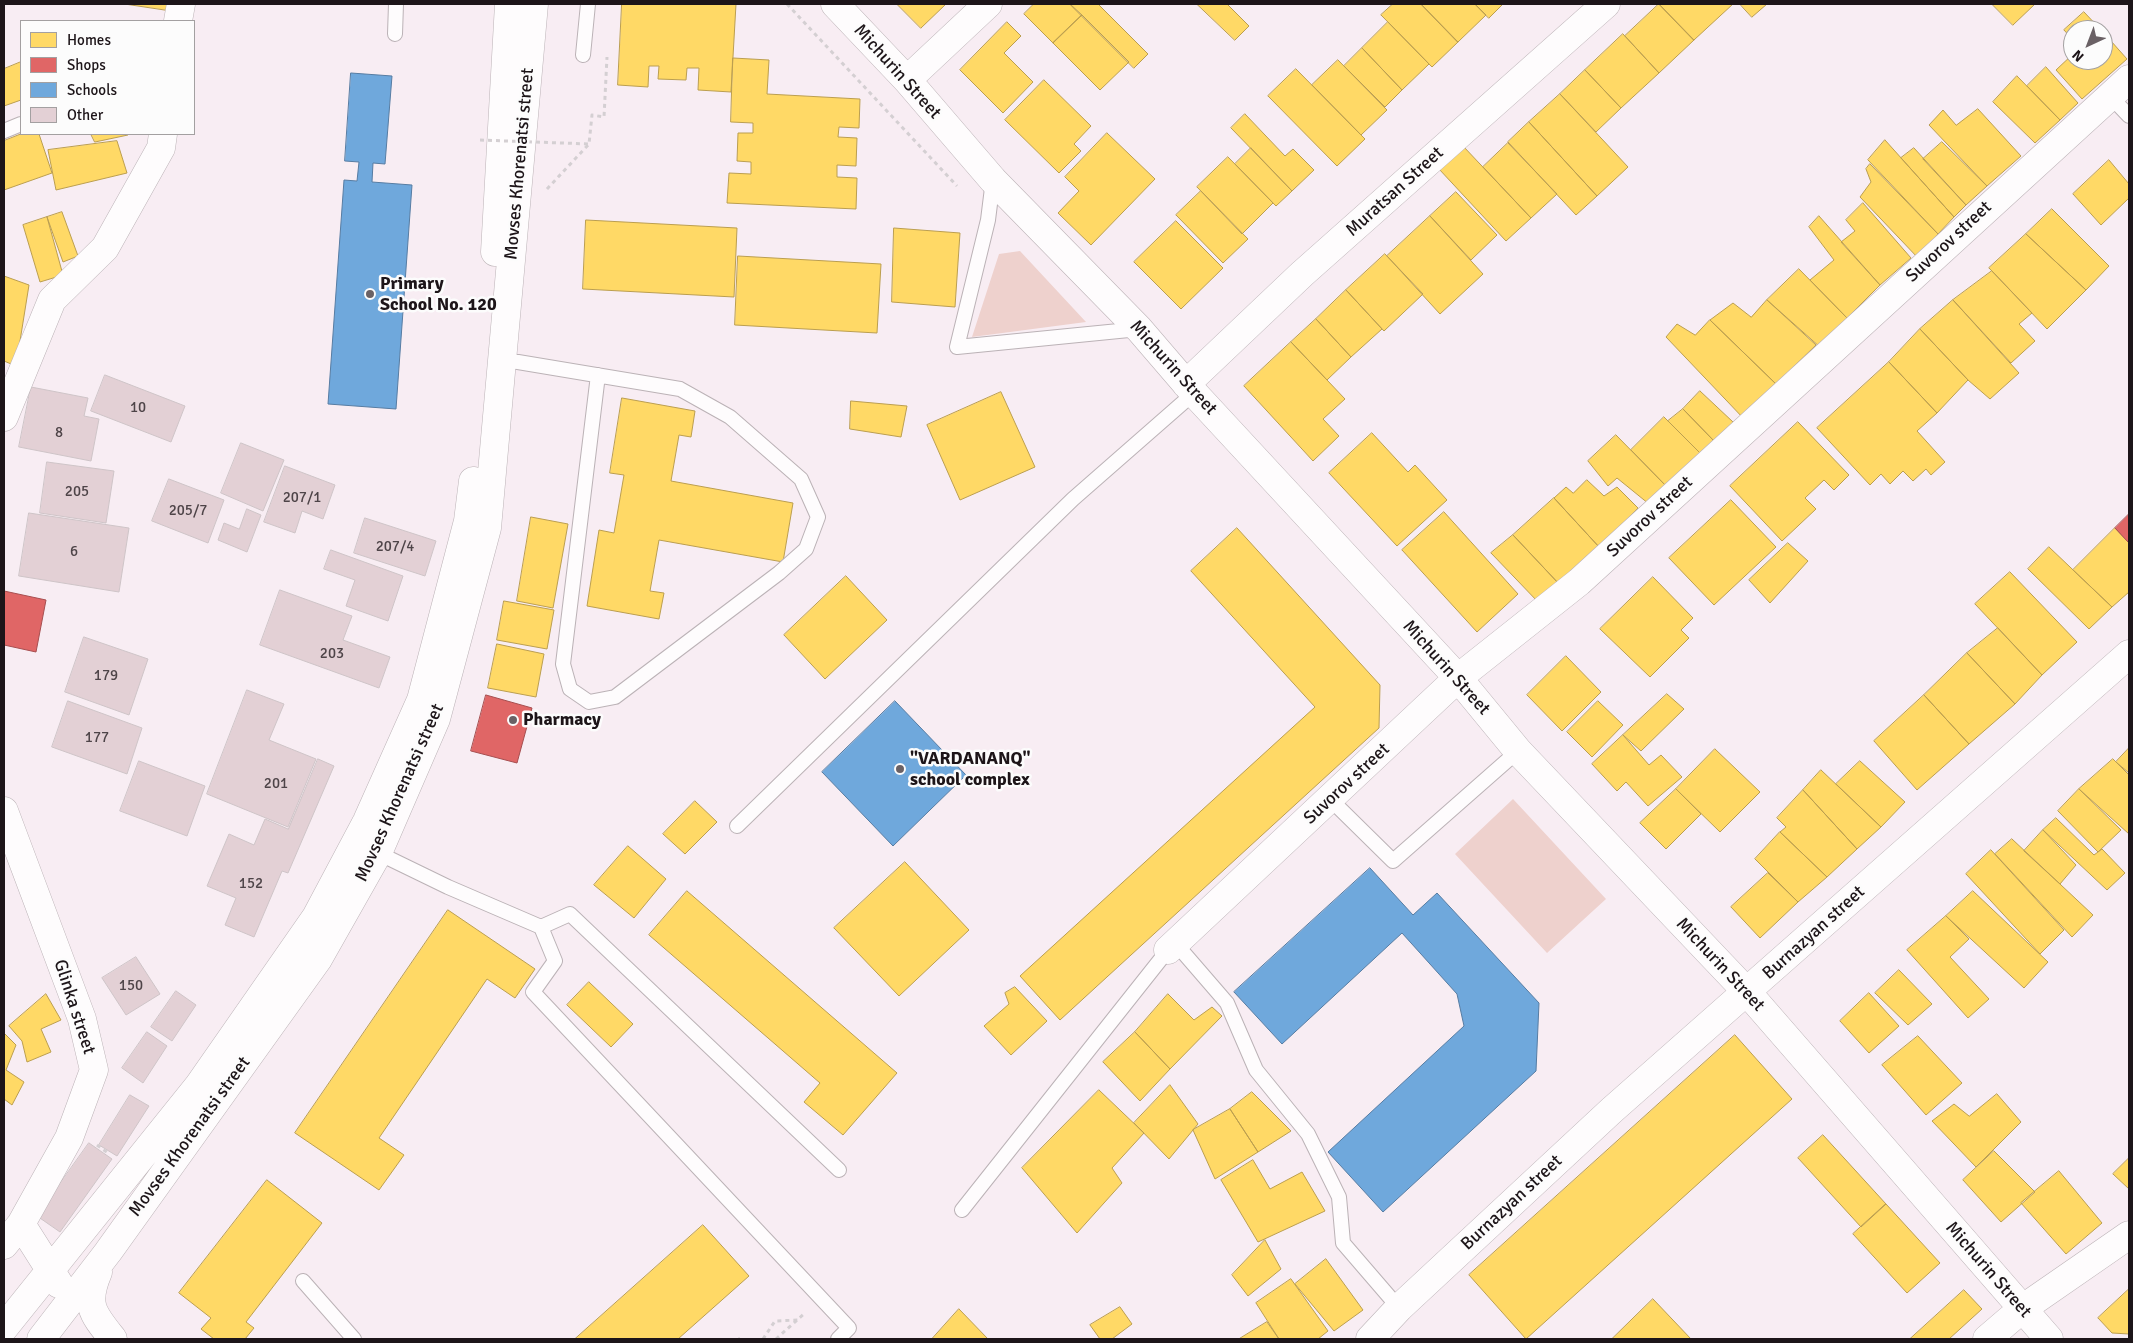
<!DOCTYPE html>
<style>
body{margin:0}
#map{position:relative;width:2133px;height:1343px;overflow:hidden;background:#f8edf3;font-family:Signika,sans-serif}
canvas{display:block}
.frame{position:absolute;inset:0;border:5px solid #1d1519;pointer-events:none}
.legend{position:absolute;left:20px;top:20px;width:175px;height:115px;box-sizing:border-box;background:#fcfcfc;border:1px solid #a3a0a1;margin:0;padding:6px 9px;list-style:none;font-size:15px;color:#1d1519}
.legend li{display:flex;align-items:center;gap:10px;height:25px}
.legend b{width:25px;border:1px solid #a3a0a1}
.north{position:absolute;left:2063px;top:20px;width:50px;height:50px;box-sizing:border-box;background:#fcfcfc;border:1px solid #a3a0a1;border-radius:50%;rotate:223deg;font-size:14px;font-weight:700;line-height:20px;text-align:center;color:#1d1519}
.north::after{content:'';display:block;margin:auto;width:18px;height:22px;background:#6a6165;clip-path:polygon(50% 0,100% 100%,50% 72%,0 100%)}
</style>
<div id="map">
<canvas width="2133" height="1343"></canvas>
<div class="frame"></div>
<ul class="legend">
<li><b style="height:14px;background:#ffd966"></b>Homes</li>
<li><b style="height:14px;background:#e06666"></b>Shops</li>
<li><b style="height:14px;background:#6fa8dc"></b>Schools</li>
<li><b style="height:14px;background:#e3d0d5"></b>Other</li>
</ul>
<div class="north">N</div>
</div>
<script>
const g = document.querySelector('canvas').getContext('2d');
g.lineJoin = 'round';
function fillPath(path, color) {
  g.fillStyle = color;
  g.fill(path, 'evenodd');
}
function stroke(path, color, width, dash) {
  g.strokeStyle = color;
  g.lineWidth = width;
  g.lineCap = dash ? 'butt' : 'round';
  g.setLineDash(dash || []);
  g.stroke(path);
}
function label(font, color, halo, rows, align = 'center') {
  g.font = font + ' Signika,sans-serif';
  g.lineWidth = 5;
  g.setLineDash([]);
  g.textBaseline = 'middle';
  g.strokeStyle = halo;
  g.fillStyle = color;
  for (const [text, x, y, turn = 0] of rows) {
    g.save();
    g.translate(x, y);
    g.rotate((+turn || 0) * Math.PI / 180);
    g.textAlign = isNaN(turn) ? turn : align;
    if (halo) g.strokeText(text, 0, 0);
    g.fillText(text, 0, 0);
    g.restore();
  }
}
fillPath(new Path2D(`
 M1020,251L1086,322L972,337L999,254Z
 M1513,799L1606,899L1547,953L1455,854Z`), '#eed1cd');
const homes = new Path2D(`
 M125,4H168L167,10Z
 M622,4H736L731,92L698,90L699,68H687L686,80L658,79L659,66H649L648,87L618,85Z
 M897,4H946L921,28Z
 M1034,4H1070L1082,15L1053,43L1024,14Z
 M1070,4H1098L1148,54L1134,68Z
 M1197,4H1227L1249,26L1235,40Z
 M1393,4H1421L1458,42L1432,67L1381,15Z
 M1421,4H1475L1486,15L1458,42Z
 M1475,4H1503L1489,18Z
 M1659,4L1694,40L1659,73L1625,36Z
 M1659,4H1733L1694,40Z
 M1740,4H1767L1752,17Z
 M1992,4H2035L2013,25Z
 M2084,12L2101,30H2073V40L2064,30Z
 M1082,15L1129,62L1100,90L1053,43Z
 M1007,22L1021,36L1004,53L1033,82L1003,113L960,70Z
 M1388,22L1429,64L1402,90L1362,48Z
 M2103,32L2127,59L2082,99L2056,70L2073,54V60H2103Z
 M1623,34L1659,73L1621,108L1585,70Z
 M1362,48L1402,90L1385,107L1344,66Z
 M733,58L769,60L767,94L860,99L859,128L839,127L838,137L857,138L856,166L837,165V177L857,178L856,209L727,203L729,173L751,174V162L737,161L738,133H753V123L731,122Z
 M1338,60L1387,110L1361,135L1312,85Z
 M21,62V100L4,106V69Z
 M2046,67L2078,103L2060,120L2027,86Z
 M1296,69L1365,139L1337,166L1268,96Z
 M1585,70L1621,108L1596,132L1560,94Z
 M2017,76L2060,120L2035,143L1993,102Z
 M1044,80L1091,126L1074,144L1081,151L1059,173L1005,120Z
 M1560,94L1628,167L1597,196L1529,122Z
 M1978,109L2021,156L1987,186L1929,125L1943,110L1956,125Z
 M1245,114L1285,156L1293,149L1314,170L1292,191L1231,128Z
 M1529,122L1597,196L1576,215L1508,142Z
 M1107,133L1155,179L1091,245L1058,213L1079,191L1065,177Z
 M21,134H39L52,173L4,190V141Z
 M91,134H128V135L95,142Z
 M1885,140L1954,217L1938,234L1868,160Z
 M117,141L127,173L56,190L48,150Z
 M1942,142L1987,186L1966,205L1923,159Z
 M1508,143L1557,194L1531,218L1483,167Z
 M1463,146L1531,218L1506,241L1439,169Z
 M1251,148L1292,191L1276,206L1235,164Z
 M1914,148L1966,205L1954,217L1901,158Z
 M1228,157L1273,203L1242,234L1197,187Z
 M2109,160L2129,184V198L2101,225L2073,194Z
 M1870,164L1938,234L1919,259L1860,197L1871,182L1866,169Z
 M1201,191L1248,239L1223,263L1176,215Z
 M1456,192L1497,235L1471,260L1430,216Z
 M1863,203L1911,258L1880,285L1841,242L1855,231L1846,220Z
 M2052,209L2109,266L2086,290L2026,234Z
 M62,212L78,256L63,262L47,217Z
 M1430,216L1483,274L1440,314L1387,256Z
 M1819,216L1880,285L1847,318L1810,280L1834,260L1809,227Z
 M47,217L63,275L40,282L23,225Z
 M586,220L737,228L734,297L583,289Z
 M1176,221L1223,268L1181,309L1134,262Z
 M894,228L960,233L955,307L892,302Z
 M2026,234L2086,290L2047,329L1989,268Z
 M1385,254L1423,294L1384,331L1346,290Z
 M738,256L881,264L877,333L735,325Z
 M1799,269L1847,318L1821,348L1767,300Z
 M1992,271L2032,313L2019,324L2035,341L2011,363L1953,300Z
 M4,276L29,285L16,366L4,361Z
 M1346,290L1382,329L1351,357L1316,319Z
 M1767,300L1816,345L1776,384L1710,320L1733,303L1751,317Z
 M1953,300L2019,373L1990,399L1968,380L1920,329Z
 M1316,319L1351,357L1327,380L1291,342Z
 M1710,320L1776,384L1745,420L1666,337L1677,324L1695,335Z
 M1920,329L1968,380L1937,413L1889,362Z
 M1291,342L1345,399L1323,419L1339,436L1313,461L1244,386Z
 M1889,362L1937,413L1917,431L1945,462L1931,475L1926,469L1913,481L1903,471L1890,484L1881,474L1870,485L1817,428Z
 M1700,391L1733,422L1714,441L1683,409Z
 M1001,392L1035,467L960,500L927,425Z
 M622,398L695,411L691,437L679,435L671,481L793,503L783,562L659,540L650,591L664,593L659,619L587,606L599,530L614,533L624,475L610,473Z
 M851,401L907,406L901,437L850,429Z
 M1683,409L1714,441L1703,456L1668,421Z
 M1664,417L1703,456L1667,487L1631,450Z
 M1798,422L1849,475L1834,490L1824,480L1805,498L1816,509L1782,541L1730,486Z
 M1372,433L1408,472L1415,465L1447,500L1397,546L1329,473Z
 M1616,435L1667,487L1649,504L1617,478L1608,486L1588,461Z
 M1587,480L1604,496L1617,487L1638,508L1600,548L1554,498L1566,487L1573,493Z
 M1554,498L1600,548L1560,585L1513,535Z
 M1731,500L1776,547L1714,605L1669,558Z
 M1444,512L1518,594L1477,632L1402,550Z
 M531,517L568,524L553,608L517,601Z
 M1237,528L1380,685L1379,728L1060,1020L1020,976L1315,707L1191,571Z
 M2115,528L2129,543V592L2112,607L2073,570Z
 M1513,535L1560,585L1539,603L1491,553Z
 M1788,543L1808,561L1770,603L1749,580Z
 M2049,547L2112,607L2089,629L2028,569Z
 M2010,572L2077,642L2042,675L1975,604Z
 M846,576L887,620L825,679L784,635Z
 M1653,577L1693,618L1681,630L1689,638L1650,677L1600,629Z
 M504,601L554,610L547,649L497,640Z
 M1998,628L2042,675L2015,704L1967,653Z
 M497,644L544,654L536,697L488,688Z
 M1967,653L2015,704L1969,744L1924,695Z
 M1566,656L1601,692L1562,731L1527,695Z
 M1667,694L1684,709L1641,751L1623,735Z
 M1924,695L1969,744L1917,790L1874,741Z
 M1598,701L1623,725L1592,757L1567,732Z
 M1623,735L1649,765L1661,755L1682,777L1648,806L1626,782L1617,791L1592,764Z
 M2129,748V773L2116,762Z
 M1715,749L1760,792L1720,832L1676,789Z
 M2113,759L2129,775V834L2079,789Z
 M1860,761L1905,802L1881,827L1836,784Z
 M1821,770L1881,827L1857,849L1803,790Z
 M1676,789L1701,814L1666,849L1640,823Z
 M2079,789L2121,830L2098,852L2058,811Z
 M1803,790L1857,849L1827,877L1780,832L1786,827L1777,818Z
 M695,801L717,822L685,854L663,834Z
 M2056,818L2094,855L2102,849L2125,873L2107,890L2043,830Z
 M2043,830L2076,865L2060,884L2024,851Z
 M1780,832L1827,877L1798,902L1755,859Z
 M2012,839L2093,915L2072,937L1995,854Z
 M628,846L666,879L634,918L594,885Z
 M1991,850L2064,930L2040,954L1966,874Z
 M905,862L969,930L899,996L834,928Z
 M1768,873L1798,902L1760,938L1731,907Z
 M687,891L897,1073L843,1135L804,1102L820,1083L649,935Z
 M1973,891L2048,962L2024,988L1946,916Z
 M448,910L535,969L515,998L487,979L379,1138L404,1155L379,1190L295,1133Z
 M1946,916L1969,939L1950,957L1989,999L1968,1018L1907,950Z
 M1899,970L1932,1004L1908,1025L1875,993Z
 M589,982L633,1024L611,1047L567,1005Z
 M1015,987L1047,1021L1011,1055L984,1026L1009,1004L1005,993Z
 M1869,993L1899,1026L1869,1053L1840,1021Z
 M46,994L61,1020L41,1029L51,1052L27,1062L22,1041L9,1026Z
 M1168,994L1194,1020L1212,1007L1222,1016L1170,1069L1135,1032Z
 M1135,1032L1170,1069L1140,1101L1103,1062Z
 M4,1033L16,1045L6,1070L24,1082L12,1105L4,1099Z
 M1735,1035L1792,1099L1526,1339L1469,1275Z
 M1918,1036L1962,1083L1926,1115L1882,1065Z
 M1170,1085L1198,1124L1169,1159L1134,1123Z
 M1099,1090L1144,1133L1112,1168L1122,1183L1077,1233L1022,1168Z
 M1252,1092L1291,1131L1258,1152L1230,1109Z
 M1997,1094L2021,1122L1976,1167L1932,1121L1954,1104L1969,1116Z
 M1230,1109L1258,1152L1215,1179L1193,1130Z
 M1823,1135L1886,1204L1861,1227L1798,1158Z
 M1994,1151L2035,1192L2001,1222L1963,1180Z
 M2129,1158V1189L2113,1174Z
 M1253,1160L1270,1189L1302,1172L1325,1211L1258,1242L1221,1180Z
 M2059,1171L2102,1223L2066,1254L2021,1203Z
 M267,1180L322,1223L246,1322L254,1328L245,1339H214L201,1329L211,1318L179,1293Z
 M1886,1204L1940,1263L1907,1293L1853,1234Z
 M703,1225L749,1276L678,1339H575Z
 M1265,1240L1281,1269L1248,1296L1232,1275Z
 M1326,1259L1363,1310L1334,1331L1295,1284Z
 M1291,1279L1328,1331L1318,1339H1279L1256,1303Z
 M2129,1289V1334L2112,1333L2098,1318Z
 M1964,1290L1982,1309L1949,1339H1910Z
 M1653,1299L1691,1339H1612Z
 M1120,1307L1132,1324L1112,1339H1100L1090,1325Z
 M959,1309L988,1339H932Z
 M1267,1322L1279,1339H1239Z`);
fillPath(homes, '#ffd966');
stroke(homes, '#bb9e4f', 1);
const shops = new Path2D(`
 M2129,514V543L2115,528Z
 M4,591L46,600L36,652L4,645Z
 M486,695L532,708L517,763L471,751Z`);
fillPath(shops, '#e06666');
stroke(shops, '#a64e4f', 1);
const schools = new Path2D(`
 M351,73L392,76L385,164L373,163L372,182L412,185L396,409L328,404L344,180L357,181L359,162L345,161Z
 M895,701L966,775L893,846L822,772Z
 M1370,868L1413,915L1437,893L1539,1003L1536,1071L1383,1212L1328,1152L1464,1026L1457,994L1402,933L1282,1044L1234,992Z`);
fillPath(schools, '#6fa8dc');
stroke(schools, '#567ca2', 1);
const building = new Path2D(`
 M105,375L185,406L171,442L91,411Z
 M31,387L88,398L84,416L99,419L91,461L19,447Z
 M241,443L284,460L263,511L221,493Z
 M47,462L114,471L106,523L40,513Z
 M285,466L335,485L323,519L302,511L295,533L264,522Z
 M169,479L224,500L208,543L152,521Z
 M247,509L261,515L247,552L218,540L224,523L239,529Z
 M29,513L129,528L119,592L19,576Z
 M365,518L436,541L425,576L354,553Z
 M331,550L403,576L388,621L346,606L355,580L324,569Z
 M280,590L352,616L343,640L390,657L379,688L260,645Z
 M84,637L148,659L129,715L65,692Z
 M247,690L284,704L269,740L316,759L288,827L207,794Z
 M68,701L142,728L127,774L52,747Z
 M318,759L334,766L288,873L282,871L254,937L225,925L236,898L207,886L229,834L254,845L265,819L288,829Z
 M139,761L205,786L187,836L120,811Z
 M136,957L160,994L126,1015L102,978Z
 M176,991L196,1005L172,1041L151,1027Z
 M147,1032L167,1046L143,1083L122,1068Z
 M130,1095L149,1106L117,1156L99,1145Z
 M89,1143L112,1159L60,1232L37,1216Z`);
fillPath(building, '#e3d0d5');
stroke(building, '#cec4c7', 1);
const lane = new Path2D(`
 M395,34L396,4
 M583,55L588,4
 M2109,95L2129,116
 M4,131L21,124
 M993,180L988,220L957,347L1139,329
 M503,361L518,362L680,389L730,417L801,479L818,517L806,549L779,573L615,697L589,702L570,689L563,664L598,375
 M1330,799L1393,861L1518,751
 M737,826L1073,499L1194,393
 M378,853L448,887L541,927L570,914L839,1170
 M541,927L555,961L533,992L849,1328L838,1339
 M1176,944L1227,1003L1256,1070L1308,1134L1339,1197L1343,1243L1399,1308
 M962,1210L1168,950
 M303,1281L354,1339`);
const street = new Path2D(`
 M835,4L907,80L993,180L1139,329L1194,393L1458,678L1518,751L1747,992L2049,1339
 M178,21L181,4
 M907,80L988,4
 M1186,384L1302,274L1606,4
 M4,417L52,300L105,248L161,148L163,134
 M1168,950L1458,678L1579,582L2129,79
 M1370,1339L1399,1308L1612,1110L2129,654
 M1987,1339L2022,1309L2129,1235`);
const secondary = new Path2D(`
 M495,252L509,4
 M4,811L82,1019L94,1070L69,1138L21,1224L4,1245
 M21,1224L59,1284
 M98,1272C84,1305 93,1314 113,1339
 M4,1328L199,1085L316,917L367,821L421,700L468,521L473,481
 M41,1339L108,1252L318,959L378,853L436,719L487,528L534,4`);
stroke(lane, '#bbb2b6', 16);
stroke(street, '#bbb2b6', 29);
stroke(secondary, '#bbb2b6', 29);
stroke(new Path2D(`
 M787,4L957,186
 M547,189L589,144L592,115L604,117L607,57
 M97,1145L108,1153
 M738,1338L739,1339
 M763,1339L775,1321L798,1320
 M776,1339L805,1313`), '#d4cfd2', 3, [4, 4]);
stroke(lane, '#fefcfd', 14);
stroke(street, '#fefcfd', 28);
stroke(secondary, '#fefcfd', 28);
stroke(new Path2D(`
 M480,140L589,144`), '#d4cfd2', 3, [4, 4]);
for (const [x, y, r, color] of [
 [370,294,5,"#6a6165"],
 [513,720,5,"#6a6165"],
 [900,769,5,"#6a6165"]
]) {
  const dot = new Path2D();
  dot.arc(x, y, r, 0, 2 * Math.PI);
  g.fillStyle = color;
  g.fill(dot);
  stroke(dot, '#fcfcfc', 2);
}
label('15px', '#4e4448', null, [
 ["10",138,408],
 ["8",59,433],
 ["205",77,492],
 ["207/1",302,498],
 ["205/7",188,511],
 ["207/4",395,547],
 ["6",74,552],
 ["203",332,654],
 ["179",106,676],
 ["177",97,738],
 ["201",276,784],
 ["152",251,884],
 ["150",131,986]
]);
label('18px', '#1d1519', '#fcfcfc', [
 ["Michurin Street",897,72,48],
 ["Movses Khorenatsi street",520,164,-85],
 ["Muratsan Street",1395,192,-42],
 ["Suvorov street",1949,242,-43],
 ["Michurin Street",1173,368,48],
 ["Suvorov street",1650,517,-43],
 ["Michurin Street",1446,668,48],
 ["Suvorov street",1347,784,-43],
 ["Movses Khorenatsi street",400,793,-66],
 ["Burnazyan street",1814,933,-42],
 ["Michurin Street",1720,965,47],
 ["Glinka street",74,1007,72],
 ["Movses Khorenatsi street",190,1137,-54],
 ["Burnazyan street",1512,1203,-43],
 ["Michurin Street",1988,1270,49]
]);
label('bold 18px', '#1d1519', '#fcfcfc', [
 ["Primary",380,284],
 ["School No. 120",380,305],
 ["Pharmacy",523,720],
 ["\"VARDANANQ\"",910,759],
 ["school complex",910,780]
], 'left');
</script>
